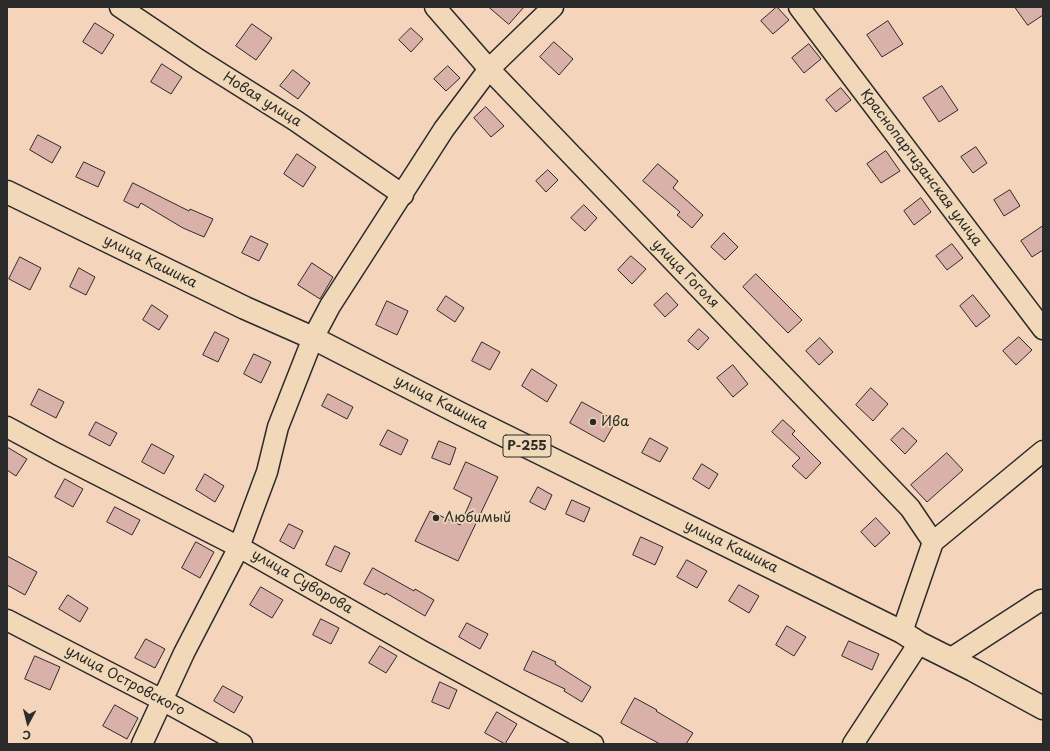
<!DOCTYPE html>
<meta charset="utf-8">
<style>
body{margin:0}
#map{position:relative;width:1050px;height:751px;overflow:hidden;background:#f4d4bb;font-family:"Playpen Sans",sans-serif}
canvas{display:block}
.frame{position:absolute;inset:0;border:8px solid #2b2b2b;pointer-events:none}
.north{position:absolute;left:8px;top:703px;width:40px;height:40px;-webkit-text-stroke:3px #f1d8b8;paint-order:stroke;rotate:187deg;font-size:11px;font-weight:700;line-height:16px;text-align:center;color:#2b2b2b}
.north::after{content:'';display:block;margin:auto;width:14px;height:18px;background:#2b2b2b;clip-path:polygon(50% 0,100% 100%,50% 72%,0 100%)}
</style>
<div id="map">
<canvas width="1050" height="751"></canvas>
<div class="frame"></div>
<div class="north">С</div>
</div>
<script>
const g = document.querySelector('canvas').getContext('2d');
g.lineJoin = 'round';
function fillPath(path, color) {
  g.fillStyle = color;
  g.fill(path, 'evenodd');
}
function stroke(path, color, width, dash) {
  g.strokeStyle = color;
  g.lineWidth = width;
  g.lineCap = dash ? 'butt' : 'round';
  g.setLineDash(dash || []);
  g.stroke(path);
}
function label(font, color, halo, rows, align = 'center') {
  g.font = font + ' "Playpen Sans",sans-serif';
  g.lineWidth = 3.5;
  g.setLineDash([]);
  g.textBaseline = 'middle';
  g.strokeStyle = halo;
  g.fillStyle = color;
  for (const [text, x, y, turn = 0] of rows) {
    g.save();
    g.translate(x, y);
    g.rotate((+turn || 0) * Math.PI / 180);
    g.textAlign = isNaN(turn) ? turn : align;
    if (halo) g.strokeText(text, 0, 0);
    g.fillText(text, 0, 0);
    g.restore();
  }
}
const building = new Path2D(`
 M489,7H524L509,24Z
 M777,7L789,20L773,34L761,21Z
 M1015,7H1043V15L1028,25Z
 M888,21L903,44L882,57L867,35Z
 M95,23L114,35L102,54L83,42Z
 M252,24L272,38L256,60L236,46Z
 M411,28L423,39L411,52L399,40Z
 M554,42L573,59L559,75L540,57Z
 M809,44L821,59L804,73L792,58Z
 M162,64L182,77L171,94L151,82Z
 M448,66L460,78L446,91L434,79Z
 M293,70L310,83L298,99L280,86Z
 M942,86L958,110L939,122L923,98Z
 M841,88L851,100L836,112L826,100Z
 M486,107L504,126L491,137L474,118Z
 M38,135L61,147L52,163L30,150Z
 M976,147L987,163L973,173L961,157Z
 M886,151L900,171L881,183L867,164Z
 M297,154L316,167L303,187L284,174Z
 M84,162L105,172L98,187L76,177Z
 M658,164L678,181L673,188L703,215L692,228L677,215L680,212L643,181Z
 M548,170L558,180L546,192L536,181Z
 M133,183L189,211L190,209L213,219L204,237L183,228L141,203L138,208L124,201Z
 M1010,190L1020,206L1004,216L994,200Z
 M921,198L931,212L914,225L904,211Z
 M584,205L597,218L585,231L571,218Z
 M1043,226V250L1032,257L1021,241Z
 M724,233L738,247L725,260L711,247Z
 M251,236L268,244L259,261L242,253Z
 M952,244L963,258L947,270L936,256Z
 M631,256L646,269L632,284L618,270Z
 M20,257L41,268L30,290L9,279Z
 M312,263L333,277L320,299L298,285Z
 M79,268L95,277L86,295L70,287Z
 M756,274L802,320L788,333L743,287Z
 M667,293L678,305L665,317L654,305Z
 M973,295L990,316L976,327L960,306Z
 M446,296L464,308L455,322L437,310Z
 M387,301L408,311L397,335L376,325Z
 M152,305L168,316L159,330L143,320Z
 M699,329L709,338L698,350L688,341Z
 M215,332L229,339L218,362L203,355Z
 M1019,337L1032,350L1016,365L1003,351Z
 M820,338L833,352L819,365L806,351Z
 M482,342L500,352L490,370L472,361Z
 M254,354L271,362L261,383L244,374Z
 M733,365L748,384L733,397L717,378Z
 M532,369L557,385L547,402L522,386Z
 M871,388L888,404L873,421L856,405Z
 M39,389L64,402L56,418L31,405Z
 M328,394L353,407L347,419L322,406Z
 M582,402L616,421L604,442L570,423Z
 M783,420L795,431L792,434L821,463L806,479L792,466L800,458L772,432Z
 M96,422L117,433L110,446L89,435Z
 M903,428L917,441L905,454L891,440Z
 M388,430L408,440L401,455L380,445Z
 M650,438L668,448L660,462L642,453Z
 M439,441L456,448L450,465L432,458Z
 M152,444L174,456L164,474L142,462Z
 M7,447L27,459L16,476L7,470Z
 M947,453L963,470L927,502L911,485Z
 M466,462L498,477L458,561L415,541L430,511L460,525L472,498L454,489Z
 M702,464L718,474L709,489L693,479Z
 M205,474L224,486L215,502L196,490Z
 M65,479L83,489L73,507L55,497Z
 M538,487L552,495L545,510L530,502Z
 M572,500L590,508L584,522L566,514Z
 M115,507L140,520L132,535L107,522Z
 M876,518L890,533L875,547L861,532Z
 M289,524L303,531L294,549L280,541Z
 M641,537L663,547L655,565L633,555Z
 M196,542L214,552L200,578L182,568Z
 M335,546L350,553L341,572L326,565Z
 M7,556L37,572L25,595L7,585Z
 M687,560L707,571L697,588L677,577Z
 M373,568L414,591L415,589L434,600L425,616L386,593L385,595L364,584Z
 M739,585L759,596L749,613L729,601Z
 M261,587L283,600L272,618L250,605Z
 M68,595L88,608L80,622L59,609Z
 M321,619L339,628L331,644L313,635Z
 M467,623L488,634L480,649L459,637Z
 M787,626L806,637L794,656L776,645Z
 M146,639L165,649L155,668L135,658Z
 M849,641L879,654L872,670L842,656Z
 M380,646L397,656L386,673L369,663Z
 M533,651L556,662L555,664L591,687L582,702L564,691L565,689L524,670Z
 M35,656L60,667L50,690L25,679Z
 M440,682L457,690L449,709L432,702Z
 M223,686L243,697L234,713L214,701Z
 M635,698L657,710L656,711L693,733L686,744H660L621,723Z
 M115,705L138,718L127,739L103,726Z
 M497,712L517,724L505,744L485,733Z`);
fillPath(building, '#d9b1a9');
stroke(building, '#2b2b2b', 1);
const minor = new Path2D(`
 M120,7L199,60L296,121L403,195
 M435,7L489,69L910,508L933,542
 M799,7L1043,329
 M7,427L57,454L239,547L422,651L593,744
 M7,620L162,700L242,744
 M902,632L933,542L1043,451
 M950,659L1041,600L1043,602
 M142,744L184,653L239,547L267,472L278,427L313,338L330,306L444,129L489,69L553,7
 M853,744L919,643`);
const highway = new Path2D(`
 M7,192L245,308L313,338L461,414L902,632L919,643L973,670L1043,708`);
stroke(minor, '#2b2b2b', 23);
stroke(highway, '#2b2b2b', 25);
stroke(minor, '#f1d8b8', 20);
stroke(highway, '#f1d8b8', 22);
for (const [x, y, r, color] of [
 [593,422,4,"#2b2b2b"],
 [436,518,4,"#2b2b2b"]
]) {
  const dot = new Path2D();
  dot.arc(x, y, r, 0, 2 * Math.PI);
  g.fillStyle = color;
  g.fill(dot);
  stroke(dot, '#f1d8b8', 1.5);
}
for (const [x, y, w] of [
 [527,446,48]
]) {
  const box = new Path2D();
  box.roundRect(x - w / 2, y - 11, w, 22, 3);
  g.fillStyle = '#f1d8b8';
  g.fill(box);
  stroke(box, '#2b2b2b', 1);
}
label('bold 13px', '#2b2b2b', null, [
 ["Р-255",527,446]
]);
label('14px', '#2b2b2b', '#f1d8b8', [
 ["Новая улица",262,100,32],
 ["Краснопартизанская улица",921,168,53],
 ["улица Кашика",150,262,26],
 ["улица Гоголя",685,274,46],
 ["улица Кашика",441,403,27],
 ["улица Кашика",731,547,26],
 ["улица Суворова",302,582,30],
 ["улица Островского",125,681,28]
]);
label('14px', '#2b2b2b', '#f1d8b8', [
 ["Ива",601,422],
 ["Любимый",444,518]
], 'left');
</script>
